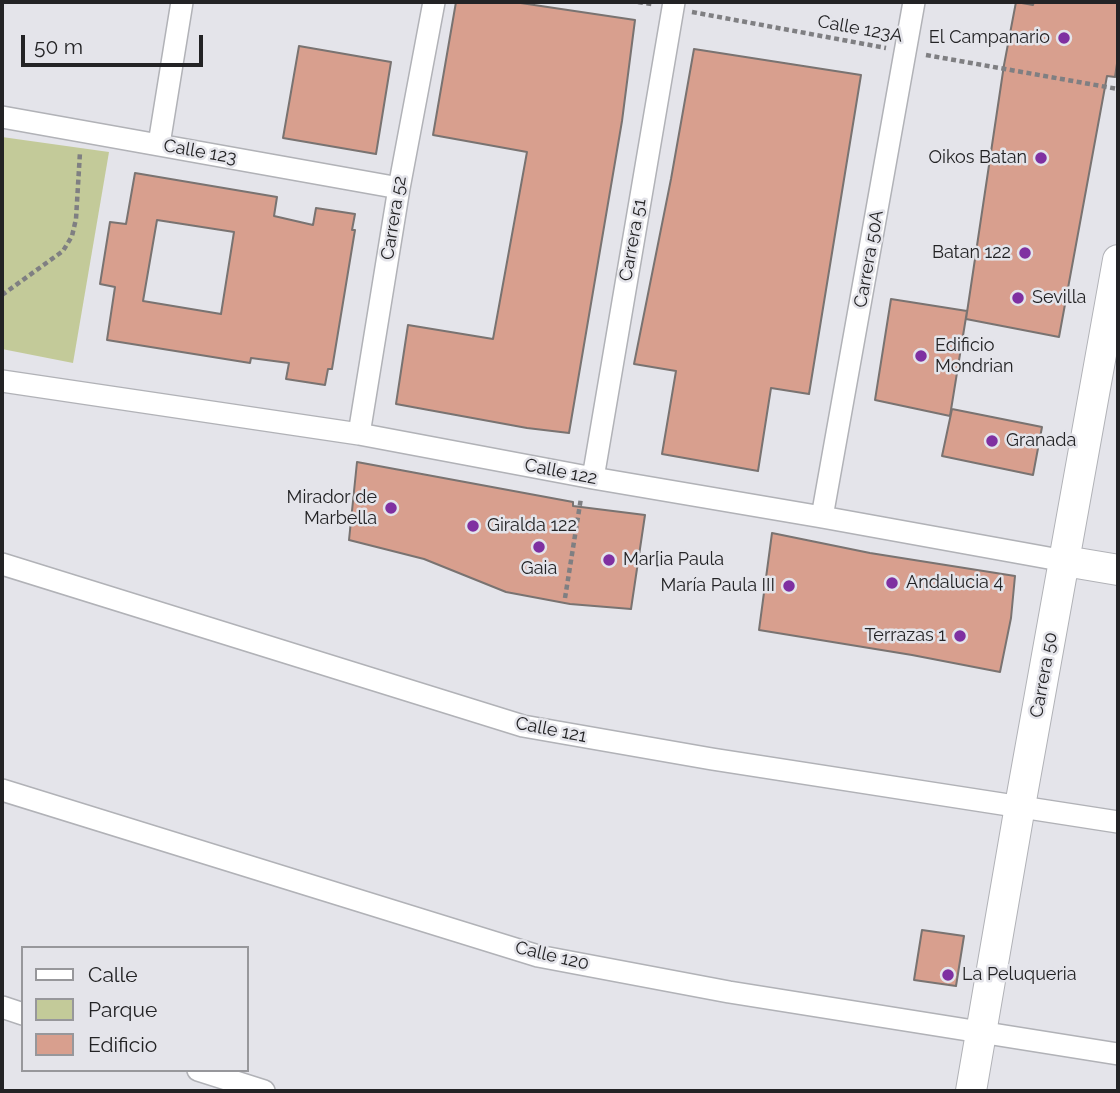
<!DOCTYPE html>
<meta charset="utf-8">
<style>
body{margin:0}
#map{position:relative;width:1120px;height:1093px;overflow:hidden;background:#e4e4ea;font-family:Raleway,sans-serif}
canvas{display:block}
.frame{position:absolute;inset:0;border:4px solid #232325;pointer-events:none}
.legend{position:absolute;left:21px;top:946px;width:228px;height:126px;box-sizing:border-box;background:#e4e4ea;border:2px solid #97979b;margin:0;padding:9px 12px;list-style:none;font-size:21px;color:#232325}
.legend li{display:flex;align-items:center;gap:14px;height:35px}
.legend b{width:35px;border:2px solid #97979b}
.scale{position:absolute;left:21px;top:35px;width:182px;height:32px;box-sizing:border-box;border:4px solid #232325;border-top:0;padding-left:9px;font-size:21px;line-height:24px;white-space:nowrap;color:#232325;-webkit-text-stroke:5px #e4e4ea;paint-order:stroke}
</style>
<div id="map">
<canvas width="1120" height="1093"></canvas>
<div class="frame"></div>
<ul class="legend">
<li><b style="height:9px;background:#fff"></b>Calle</li>
<li><b style="height:19px;background:#c3ca99"></b>Parque</li>
<li><b style="height:19px;background:#d89f8e"></b>Edificio</li>
</ul>
<div class="scale">50 m</div>
</div>
<script>
const g = document.querySelector('canvas').getContext('2d');
g.lineJoin = 'round';
function fillPath(path, color) {
  g.fillStyle = color;
  g.fill(path, 'evenodd');
}
function stroke(path, color, width, dash) {
  g.strokeStyle = color;
  g.lineWidth = width;
  g.lineCap = dash ? 'butt' : 'round';
  g.setLineDash(dash || []);
  g.stroke(path);
}
function label(font, color, halo, rows, align = 'center') {
  g.font = font + ' Raleway,sans-serif';
  g.lineWidth = 5;
  g.setLineDash([]);
  g.textBaseline = 'middle';
  g.strokeStyle = halo;
  g.fillStyle = color;
  for (const [text, x, y, turn = 0] of rows) {
    g.save();
    g.translate(x, y);
    g.rotate((+turn || 0) * Math.PI / 180);
    g.textAlign = isNaN(turn) ? turn : align;
    if (halo) g.strokeText(text, 0, 0);
    g.fillText(text, 0, 0);
    g.restore();
  }
}
fillPath(new Path2D(`
 M2,137L109,152L73,363L2,349Z`), '#c3ca99');
const building = new Path2D(`
 M456,2H514L635,20L622,121L569,433L527,428L396,404L408,325L493,339L527,152L433,135Z
 M1016,2L1033,5L1034,2H1118V57L1115,77L1107,76L1059,337L966,319L1004,65Z
 M299,46L391,62L376,154L283,138Z
 M694,49L861,75L809,394L771,388L758,471L662,454L676,371L634,364L671,179Z
 M135,173L277,197L274,216L313,225L316,208L355,214L352,230H355L332,369H328L325,385L286,379L289,363L251,358L250,363L107,340L115,287L100,284L110,222L126,224ZM157,220L234,232L221,314L143,301Z
 M891,299L967,311L950,416L875,400Z
 M952,409L1042,427L1033,475L942,456Z
 M357,462L573,502V506L645,515L631,609L570,604L506,592L424,559L349,540Z
 M772,533L870,553L1015,576L1011,618L1000,672L912,655L759,630Z
 M922,930L964,936L956,986L914,980Z`);
fillPath(building, '#d89f8e');
stroke(building, '#797371', 2);
const street = new Path2D(`
 M2,117L399,188
 M159,144L182,2
 M2,381L359,434L593,478L822,517L1065,561
 M359,434L399,188L434,2
 M593,478L674,2
 M822,517L914,2
 M2,564L523,726L712,759L1118,822
 M2,790L538,956L729,992L1118,1054
 M2,1007L23,1014
 M198,1070L264,1091`);
const secondary = new Path2D(`
 M1065,561L1118,570
 M971,1091L1020,806L1118,260`);
stroke(street, '#b1b2b7', 24);
stroke(secondary, '#b1b2b7', 32);
stroke(new Path2D(`
 M638,2L652,4
 M692,12L886,48
 M926,55L1118,89
 M2,295L63,251L72,236L76,219L80,152
 M565,598L581,498`), '#7f7f82', 4.5, [5, 3.5]);
stroke(street, '#fff', 21);
stroke(secondary, '#fff', 30);
for (const [x, y, r, color] of [
 [1064,38,7,"#7f30a1"],
 [1041,158,7,"#7f30a1"],
 [1025,253,7,"#7f30a1"],
 [1018,298,7,"#7f30a1"],
 [921,356,7,"#7f30a1"],
 [992,441,7,"#7f30a1"],
 [391,508,7,"#7f30a1"],
 [473,526,7,"#7f30a1"],
 [539,547,7,"#7f30a1"],
 [609,560,7,"#7f30a1"],
 [892,583,7,"#7f30a1"],
 [789,586,7,"#7f30a1"],
 [960,636,7,"#7f30a1"],
 [948,975,7,"#7f30a1"]
]) {
  const dot = new Path2D();
  dot.arc(x, y, r, 0, 2 * Math.PI);
  g.fillStyle = color;
  g.fill(dot);
  stroke(dot, '#e4e4ea', 2.5);
}
label('18px', '#232325', '#e4e4ea', [
 ["Calle 123A",860,29,10],
 ["Calle 123",200,152,10],
 ["Carrera 52",394,218,-81],
 ["Carrera 51",633,240,-80],
 ["Carrera 50A",869,259,-80],
 ["Calle 122",561,472,11],
 ["Carrera 50",1044,675,-80],
 ["Calle 121",551,730,11],
 ["Calle 120",552,956,13]
]);
label('18px', '#232325', '#e4e4ea', [
 ["El Campanario",1050,38,"right"],
 ["Oikos Batan",1027,158,"right"],
 ["Batan 122",1011,253,"right"],
 ["Sevilla",1032,298],
 ["Edificio",935,346],
 ["Mondrian",935,367],
 ["Granada",1006,441],
 ["Mirador de",377,498,"right"],
 ["Marbella",377,519,"right"],
 ["Giralda 122",487,526],
 ["Mar[ia Paula",623,560],
 ["Gaia",539,569,"center"],
 ["Andalucia 4",906,583],
 ["María Paula III",775,586,"right"],
 ["Terrazas 1",946,636,"right"],
 ["La Peluqueria",962,975]
], 'left');
</script>
